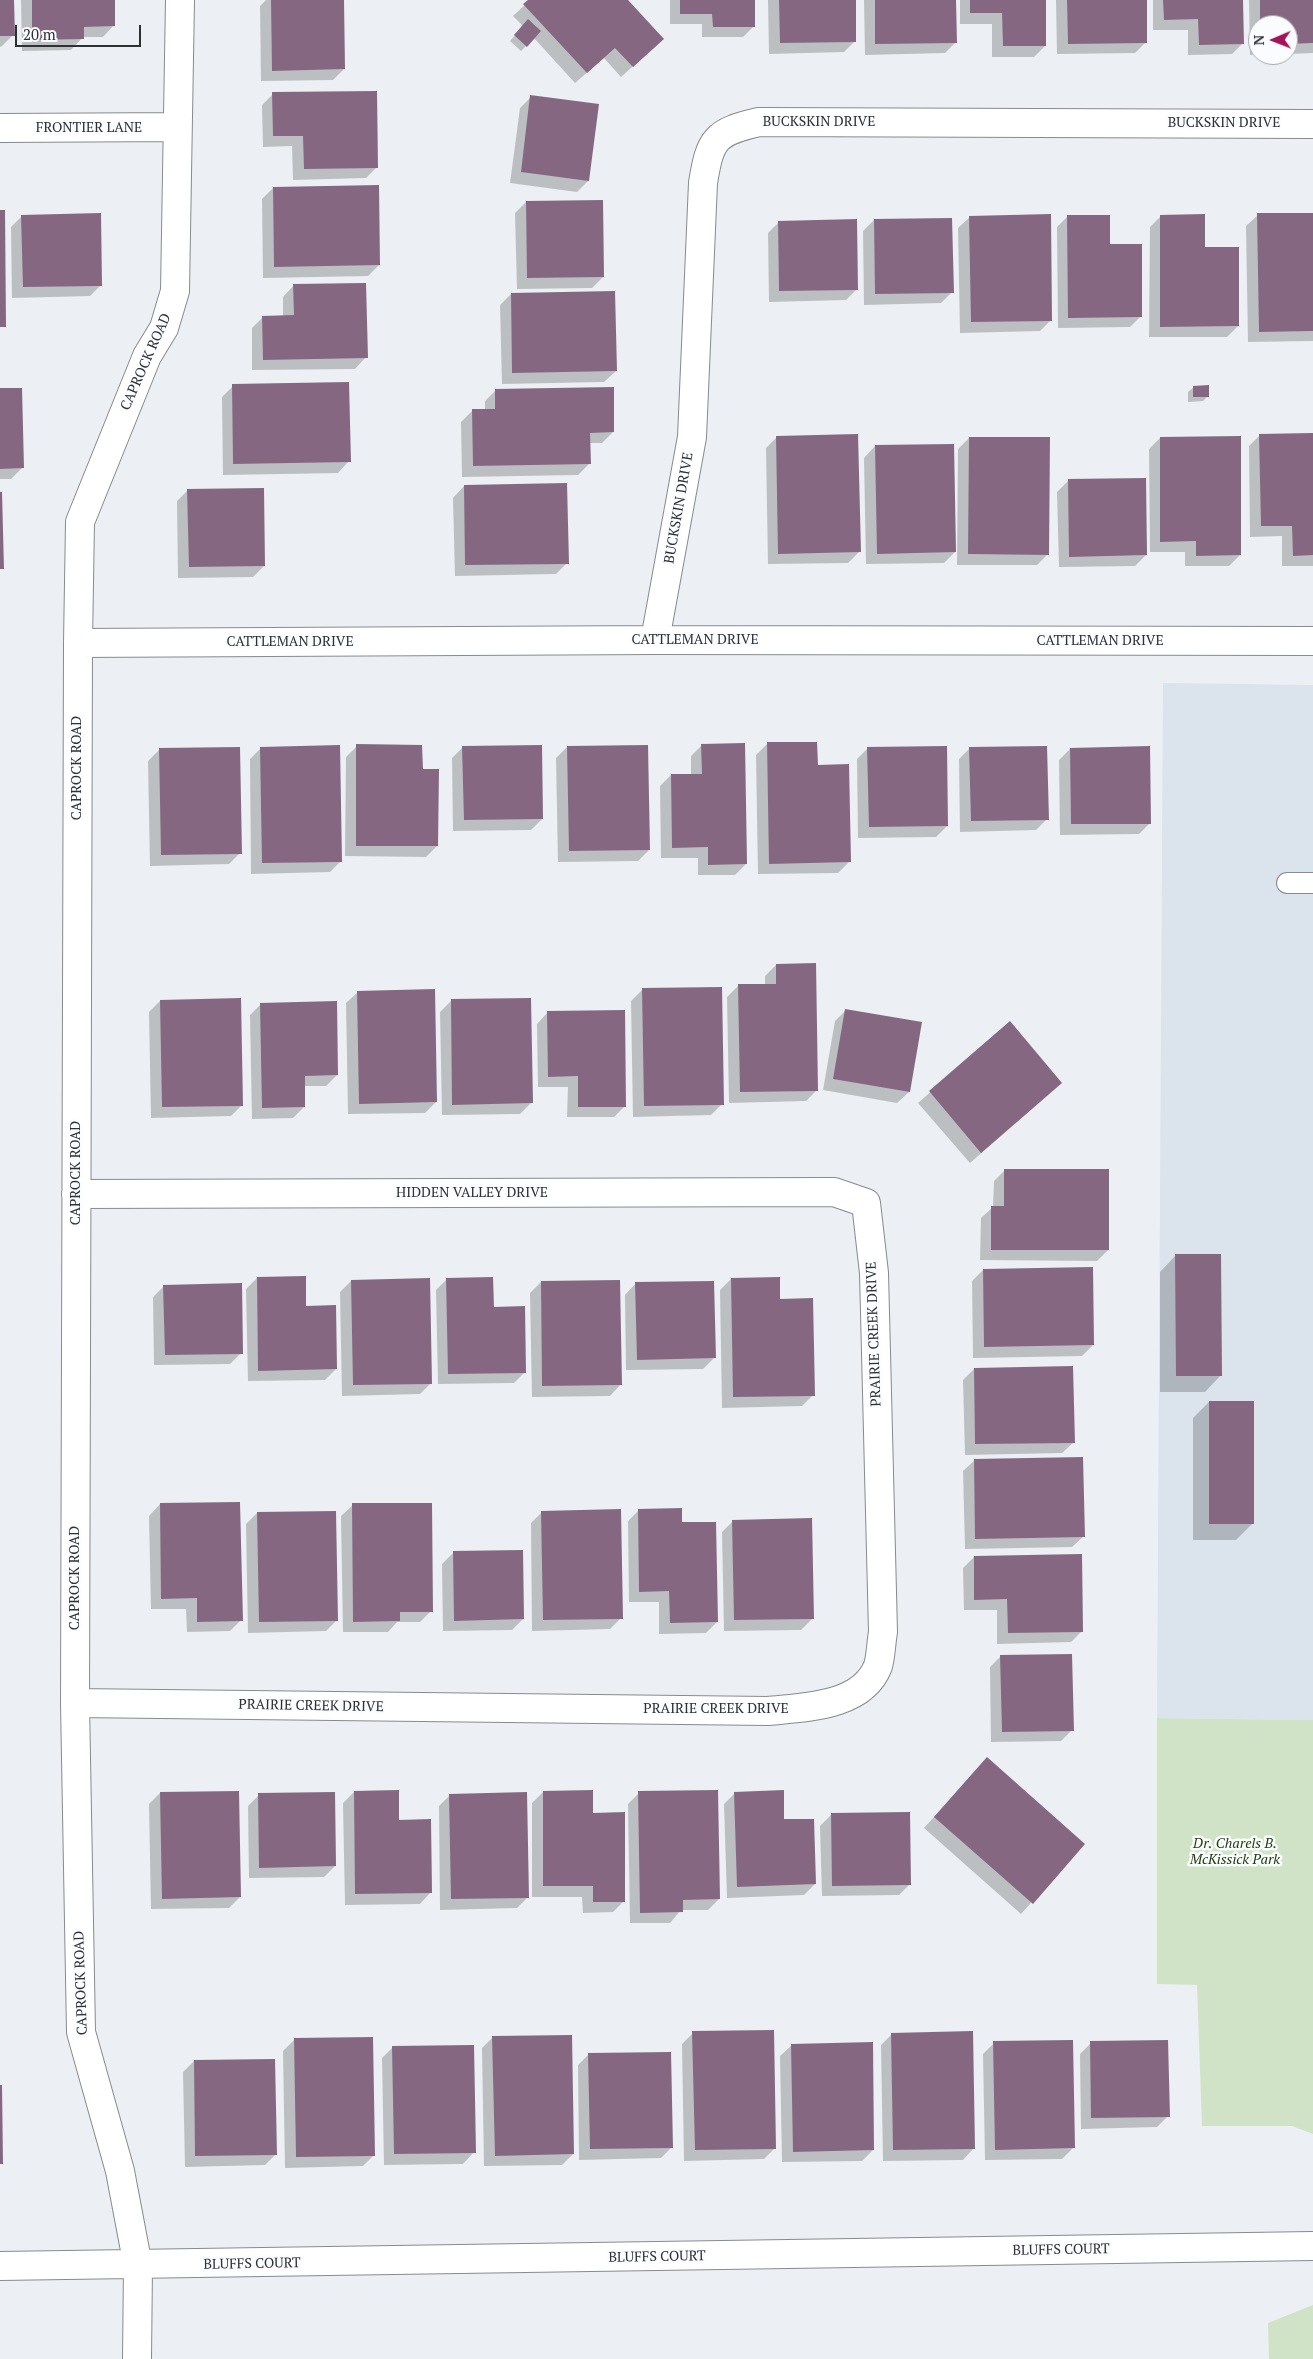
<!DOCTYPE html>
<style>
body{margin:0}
#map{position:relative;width:1313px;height:2359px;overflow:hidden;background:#eceff3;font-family:"PT Serif",serif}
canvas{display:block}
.north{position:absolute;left:1248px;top:15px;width:50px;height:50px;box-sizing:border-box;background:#fafcff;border:1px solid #a8aaad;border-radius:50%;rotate:269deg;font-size:14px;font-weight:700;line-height:20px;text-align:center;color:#2e3031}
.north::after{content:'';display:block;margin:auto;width:18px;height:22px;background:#a31357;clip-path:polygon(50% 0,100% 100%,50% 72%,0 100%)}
.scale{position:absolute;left:15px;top:25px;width:126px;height:22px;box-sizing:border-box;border:2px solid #2e3031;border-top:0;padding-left:6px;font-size:15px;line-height:18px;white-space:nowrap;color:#2e3031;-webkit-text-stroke:4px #fafcff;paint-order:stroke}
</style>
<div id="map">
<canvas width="1313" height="2359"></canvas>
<div class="north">N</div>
<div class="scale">20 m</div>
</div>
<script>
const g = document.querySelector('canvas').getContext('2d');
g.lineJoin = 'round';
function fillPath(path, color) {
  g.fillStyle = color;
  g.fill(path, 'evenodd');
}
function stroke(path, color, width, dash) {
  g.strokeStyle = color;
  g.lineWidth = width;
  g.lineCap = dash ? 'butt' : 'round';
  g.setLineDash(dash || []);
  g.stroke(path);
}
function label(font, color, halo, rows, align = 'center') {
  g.font = font + ' "PT Serif",serif';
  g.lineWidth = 5;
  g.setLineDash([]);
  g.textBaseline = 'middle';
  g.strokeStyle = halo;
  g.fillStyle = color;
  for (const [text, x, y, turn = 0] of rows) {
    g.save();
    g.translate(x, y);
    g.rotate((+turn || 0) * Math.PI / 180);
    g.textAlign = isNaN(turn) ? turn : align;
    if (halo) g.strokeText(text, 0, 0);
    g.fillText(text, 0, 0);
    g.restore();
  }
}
fillPath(new Path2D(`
 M1163,683L1313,685V1720L1157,1718Z`), '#dbe3ed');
fillPath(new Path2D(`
 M1157,1718L1313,1720V2134L1292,2126H1202L1197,1985L1157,1984Z
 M1313,2305V2359H1269L1268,2323Z`), '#d1e3c7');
fillPath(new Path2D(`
 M0,0H13V35L2,46L0,47Z
 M21,0H113L114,25L103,37H83L71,50L22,51Z
 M266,0H343L344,69L333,80L261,81L260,6Z
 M530,0H627L651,50L621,77L604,58L575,83L534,38L521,51L510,41L523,26L513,16Z
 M670,0H754V26L743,37H702V24H670Z
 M768,0H855V41L844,52L769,54Z
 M864,0H955L956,42L945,53L865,55Z
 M960,0H1045V46L1034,57H992V24H960Z
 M1056,0H1145L1146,42L1135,53L1057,54Z
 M1153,0H1242L1243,43L1232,54L1188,55V30H1153Z
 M1249,0H1313V53L1288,54V25H1258V54L1250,55Z
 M273,94L377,167L366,178L293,180L292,146L263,147L262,105Z
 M531,97L588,181L577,192L510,183L520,108Z
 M273,188L379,265L368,276L263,278L262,199Z
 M526,202L603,277L592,288L517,289L515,213Z
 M1313,214V341L1248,342L1246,226L1258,215Z
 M22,216L101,285L90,296L12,298L11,227Z
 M1068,216L1109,245L1141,316L1130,327L1058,328L1057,227Z
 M1161,216L1203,248L1238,326L1227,337H1149L1150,227Z
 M970,217L1051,320L1040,331L960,333L958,228Z
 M874,220L952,292L941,303L864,305L863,231Z
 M779,222L857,289L846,300L769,302L768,233Z
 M294,285L366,357L355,369L252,370V328L263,317H283V297Z
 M511,294L616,371L604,382L502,384L500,305Z
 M233,386L349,461L338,473L223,475L222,397Z
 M1194,387L1208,396L1203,401L1188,402V392Z
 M0,390L22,468L11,479H0Z
 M496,390L613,432L602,443H589V464L578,475L462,477L461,422L472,411L485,410V401Z
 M1313,434V566H1282V536L1250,537L1249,446L1260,435Z
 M777,437L859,552L848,563L768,564L766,448Z
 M969,438L1048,554L1037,565H957L958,449Z
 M1160,438L1240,555L1229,566H1185V552H1150L1149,449Z
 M875,446L955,552L944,563L866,564L864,458Z
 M1068,481L1146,555L1135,566L1059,567L1057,492Z
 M464,486L567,563L556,574L455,576L453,498Z
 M188,490L264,566L253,577L178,578L177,501Z
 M767,744L816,766L849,862L838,873L758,874L756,755Z
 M702,745L746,864L735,875H698V858H661L660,786L671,775H691V756Z
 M357,746L422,770L437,846L426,857L345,856L346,757Z
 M463,747L542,819L531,830L453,831L452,758Z
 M567,747L649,850L638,861L558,862L556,758Z
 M261,748L341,861L330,872L251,874L250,759Z
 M868,748L947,826L936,837L858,838L857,759Z
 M970,748L1047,819L1036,830L960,832L959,759Z
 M1070,749L1150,823L1139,834L1060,835L1059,760Z
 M159,750L240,853L229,864L150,866L148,761Z
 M776,965L817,1090L806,1101L729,1103L727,997L738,986L765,985V976Z
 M642,990L722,1104L711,1115L633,1117L631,1001Z
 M358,992L436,1102L425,1113L348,1114L346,1003Z
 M160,1001L242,1105L231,1116L151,1118L149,1012Z
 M451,1001L531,1103L520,1114L442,1115L440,1012Z
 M261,1004L337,1075L326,1086H304V1107L293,1118L252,1119L250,1015Z
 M846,1010L909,1092L897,1103L823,1090L835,1021Z
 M548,1012L625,1106L614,1117H567L568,1087H538L537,1024Z
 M1009,1023L1050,1093L970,1163L918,1103Z
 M1005,1170L1108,1250L1097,1261L980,1260L981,1218L993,1207L994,1181Z
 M1176,1255L1221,1375L1205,1392H1160V1272Z
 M983,1270L1093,1345L1082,1356L973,1358L972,1281Z
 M257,1278L305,1307L336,1369L325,1380L248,1381L246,1289Z
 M447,1279L492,1308L525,1372L514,1383L438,1384L436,1290Z
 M731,1279L779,1300L813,1395L802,1406L722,1408L720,1290Z
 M351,1281L431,1383L420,1394L342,1396L340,1292Z
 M541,1282L621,1384L610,1396L532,1397L530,1293Z
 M636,1283L714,1358L703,1369L626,1370L625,1295Z
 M164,1286L241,1353L230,1364L154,1365L153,1297Z
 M974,1369L1074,1442L1062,1453L965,1455L963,1380Z
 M1209,1402L1253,1523L1236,1540H1193V1418Z
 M975,1460L1084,1536L1072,1547L965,1549L963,1471Z
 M160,1504L241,1620L230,1631L187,1632L186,1609H151L149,1516Z
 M353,1505L431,1611L420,1622H397L388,1632H343L341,1516Z
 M639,1510L681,1524L717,1622L706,1633L659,1634V1602H629L628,1521Z
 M542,1512L621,1618L610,1629L532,1631L531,1523Z
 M257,1513L337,1620L326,1631L248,1633L246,1524Z
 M733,1521L812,1619L801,1630L724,1631L722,1532Z
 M453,1553L523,1619L512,1630L443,1631L442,1564Z
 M974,1557L1082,1631L1071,1642L997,1644V1610H964L963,1568Z
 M1001,1656L1072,1730L1061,1741L991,1742L990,1667Z
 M987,1758L1084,1844L1021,1914L924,1828Z
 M354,1792L398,1821L431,1892L420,1904L345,1905L343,1803Z
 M543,1792L592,1814L624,1901L613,1912L583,1913L582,1897H532V1803Z
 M160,1793L240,1897L229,1908L151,1909L149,1804Z
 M639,1793L719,1899L708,1910H681L670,1923H630L628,1804Z
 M735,1793L783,1821L815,1884L804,1895L727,1898L724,1804Z
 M259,1795L335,1866L324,1877L249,1878L248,1806Z
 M450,1795L528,1897L517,1908L440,1910L439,1806Z
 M831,1815L910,1884L899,1895L822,1896L820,1826Z
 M693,2033L775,2148L764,2159L684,2161L682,2044Z
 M892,2034L974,2148L963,2160L883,2161L881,2045Z
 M493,2037L573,2154L562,2165L484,2166L482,2048Z
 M294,2040L374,2155L363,2166L285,2168L283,2051Z
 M994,2043L1073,2148L1062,2159L985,2160L983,2054Z
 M1091,2043L1168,2116L1157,2127L1081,2129L1080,2054Z
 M792,2045L873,2150L862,2161L782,2162L780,2056Z
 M393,2047L474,2152L463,2164L384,2165L382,2058Z
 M589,2054L672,2147L661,2158L579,2160L578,2065Z
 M194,2061L276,2154L265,2165L185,2167L183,2072Z`), '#0003');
fillPath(new Path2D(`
 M0,0H14L15,36H0Z
 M32,0H115V26L84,27V39L32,40Z
 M271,0H344L345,69L272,71Z
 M528,0H628L664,39L633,67L615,48L587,73L523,4Z
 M680,0H755V27H713L712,14H680Z
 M779,0H856V42L780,43Z
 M875,0H956L957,43L875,44Z
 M970,0H1046V46H1003L1002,13H970Z
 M1067,0H1147V43L1068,44Z
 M1163,0H1243L1244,44L1199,45L1198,19L1164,20Z
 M1260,0H1313V43L1288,44V25H1260Z
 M528,19L541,31L527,47L514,35Z
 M377,91L378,168L304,169L303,136H273L272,92Z
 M530,95L599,104L589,181L521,172Z
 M379,185L380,265L274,267L273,187Z
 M603,200L604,277L527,278L526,201Z
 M0,210H5L6,327H0Z
 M101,213L102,286L23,287L21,215Z
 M1257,213H1313V331L1259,332Z
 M1051,214L1052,321L971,322L969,216Z
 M1205,214V247H1239V326L1160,327V215Z
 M1067,215H1110V244H1142V317L1068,318Z
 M952,218L954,293L875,294L874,219Z
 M857,219L858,290L779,291L778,221Z
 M366,283L368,358L263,360L262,316L294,315L293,284Z
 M615,291L617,371L512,373L511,293Z
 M349,382L351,462L233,464L232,384Z
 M1209,385V397H1193V386Z
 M614,387V432L590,433L591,464L473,466L472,409H495V389Z
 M0,388H22L24,468L0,469Z
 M1313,433V555L1293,556L1292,526H1261L1259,434Z
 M858,434L861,552L778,554L776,436Z
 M1241,436V555L1196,556V541L1160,542V437Z
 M969,437H1050L1049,555L968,554Z
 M954,444L956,552L877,554L875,445Z
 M1146,478L1147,555L1069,557L1068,479Z
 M567,483L569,564L465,565L464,485Z
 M264,488L265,566L189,567L187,489Z
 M0,492H2L4,569H0Z
 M767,742H817L818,765L849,764L851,862L769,864Z
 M745,743L747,864L708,865V847L672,848L671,774H702L701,744Z
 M356,744L422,745L423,769H439L438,846H356Z
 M340,745L342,862L262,863L260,747Z
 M542,745L543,819L464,820L462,746Z
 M648,745L650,850L569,851L567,746Z
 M947,746L948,826L869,827L867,747Z
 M1047,746L1049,820L971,821L969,747Z
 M1150,746L1151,824H1071L1070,748Z
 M240,747L242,854L161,855L159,748Z
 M816,963L818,1091L740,1092L738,984H776V964Z
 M722,987L724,1105L644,1106L642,988Z
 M435,989L437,1102L359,1104L357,991Z
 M241,998L243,1106L162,1107L160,1000Z
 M531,998L533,1103L452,1105L451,999Z
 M337,1001L338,1075L305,1076V1107L262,1108L260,1003Z
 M845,1009L922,1022L910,1092L833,1079Z
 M625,1010L626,1107H578V1076L548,1077L547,1011Z
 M1010,1021L1062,1083L981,1153L929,1091Z
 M1004,1169H1109V1250H991V1206H1004Z
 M1175,1254H1221L1222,1376H1176Z
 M1093,1267L1094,1345L984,1347L983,1269Z
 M306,1276V1306L336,1305L337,1369L258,1371L257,1277Z
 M493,1277L494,1307L525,1306L526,1373L448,1374L446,1278Z
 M780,1277V1299L813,1298L815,1396L733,1397L731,1278Z
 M430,1278L432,1384L353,1385L351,1280Z
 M620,1280L622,1385L542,1386L541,1281Z
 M714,1281L716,1358L637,1360L635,1282Z
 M242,1283L243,1354L165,1355L163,1285Z
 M1073,1366L1075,1443L975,1444L974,1368Z
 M1209,1401H1254V1524H1209Z
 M1083,1457L1085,1537L975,1539L974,1459Z
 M240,1502L243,1621L197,1622V1598L161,1599L160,1503Z
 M352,1503H432L433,1612H400V1621L353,1622Z
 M682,1508V1522H716L718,1622L670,1623L669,1591L639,1592L638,1509Z
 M621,1509L623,1619L543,1620L541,1511Z
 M336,1511L338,1621L259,1622L257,1512Z
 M812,1518L814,1619L734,1620L732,1520Z
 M523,1550L524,1619L454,1621L453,1551Z
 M1082,1554L1083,1632L1008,1633L1007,1599L974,1600V1556Z
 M1072,1654L1074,1731L1002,1732L1000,1655Z
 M987,1757L1085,1844L1033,1904L934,1817Z
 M399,1790V1820L431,1819L432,1893L355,1894L354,1791Z
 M593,1790V1813L625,1812V1902H593V1886H543V1791Z
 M718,1790L720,1899L683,1900V1912L640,1913L638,1791Z
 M784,1790V1819H814L816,1884L737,1887L734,1792Z
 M239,1791L241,1897L162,1899L160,1792Z
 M335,1792L336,1866L259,1868L258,1793Z
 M527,1792L529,1898L451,1899L449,1794Z
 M910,1812L911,1885L832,1886L831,1813Z
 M774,2030L776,2149L695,2150L692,2031Z
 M973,2031L975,2149L893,2150L891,2033Z
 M572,2035L574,2154L495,2156L492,2036Z
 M373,2037L375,2156L296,2157L294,2038Z
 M1073,2040L1075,2148L995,2150L993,2041Z
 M1168,2040L1170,2117L1091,2118L1090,2041Z
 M873,2042L874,2150L793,2152L791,2044Z
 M474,2045L476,2153L394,2154L392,2046Z
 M671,2052L673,2148L590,2149L588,2053Z
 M275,2059L277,2155L195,2156L194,2060Z
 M0,2085H2L3,2164H0Z`), '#866782');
const service = new Path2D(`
 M1287,883H1313`);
const minor = new Path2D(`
 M0,128L177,127
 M655,640L692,437L703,183C710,139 715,132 759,122L1313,124
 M78,643L655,640L1313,641
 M75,1703L768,1711C805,1707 862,1707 878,1666C881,1656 881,1643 883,1632L874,1273L866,1203L834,1192L76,1194
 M0,2266L1313,2246
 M137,2359L138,2266L120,2171L81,2032L75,1703L78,643L80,522L147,356L164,328L175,291L180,0`);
stroke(service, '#878a8e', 22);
stroke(minor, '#878a8e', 30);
stroke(service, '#fff', 20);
stroke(minor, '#fff', 28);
label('14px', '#2e3031', '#fafcff', [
 ["BUCKSKIN DRIVE",819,122],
 ["BUCKSKIN DRIVE",1224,123],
 ["FRONTIER LANE",89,128],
 ["CAPROCK ROAD",146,362,-66],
 ["BUCKSKIN DRIVE",679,508,-80],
 ["CATTLEMAN DRIVE",695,640],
 ["CATTLEMAN DRIVE",1100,641],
 ["CATTLEMAN DRIVE",290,642],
 ["CAPROCK ROAD",77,768,-90],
 ["CAPROCK ROAD",76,1173,-90],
 ["HIDDEN VALLEY DRIVE",472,1193],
 ["PRAIRIE CREEK DRIVE",874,1334,-92],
 ["CAPROCK ROAD",75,1578,-90],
 ["PRAIRIE CREEK DRIVE",311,1706,1],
 ["PRAIRIE CREEK DRIVE",716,1709],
 ["CAPROCK ROAD",81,1983,-92],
 ["BLUFFS COURT",1061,2250,-1],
 ["BLUFFS COURT",657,2257,-1],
 ["BLUFFS COURT",252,2264,-1]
]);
label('italic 14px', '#1e3b04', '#fafcff', [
 ["Dr. Charels B.",1235,1844],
 ["McKissick Park",1235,1860]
]);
</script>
